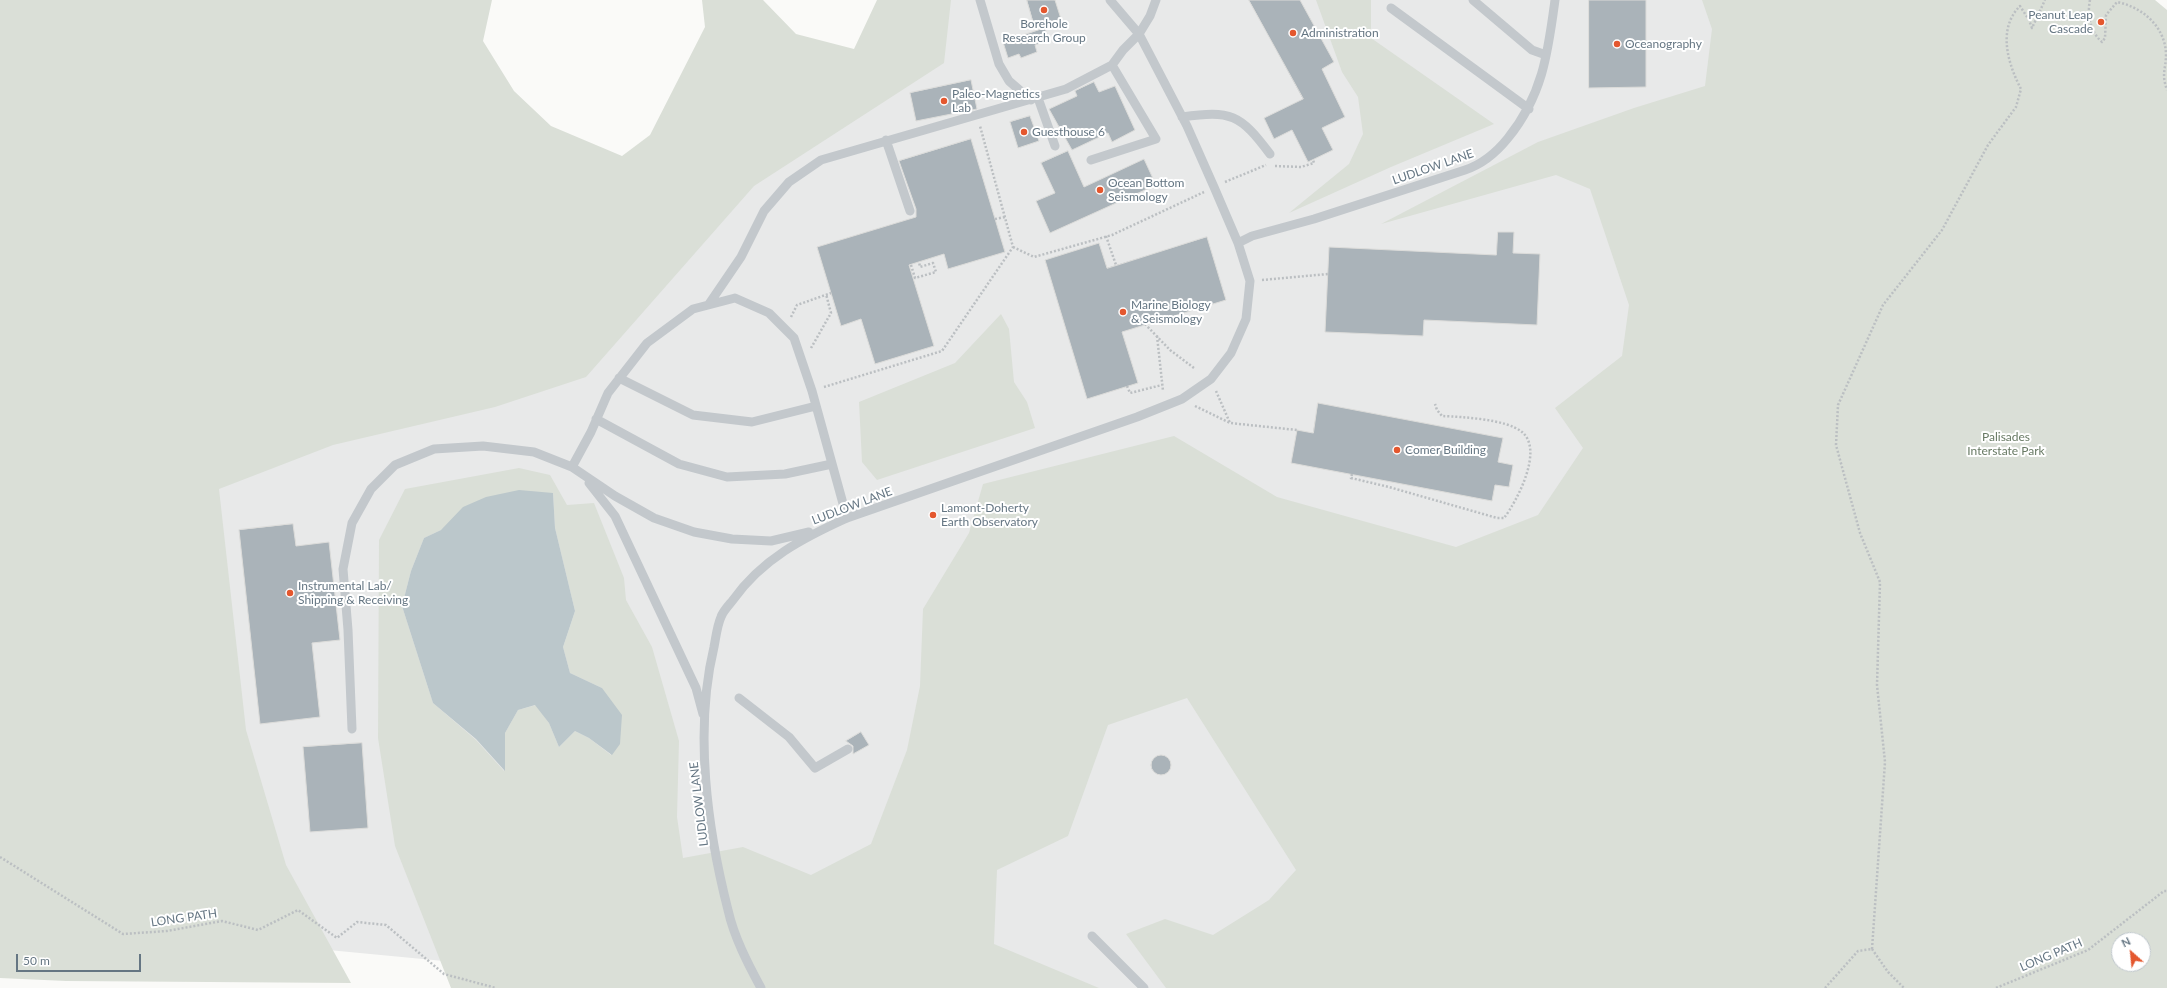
<!DOCTYPE html>
<style>
body{margin:0}
#map{position:relative;width:2167px;height:988px;overflow:hidden;background:#fafaf8;font-family:Lato,sans-serif}
canvas{display:block}
.north{position:absolute;left:2111px;top:932px;width:40px;height:40px;box-sizing:border-box;background:#fff;border:1px solid #c1c8cd;border-radius:50%;rotate:333deg;font-size:11px;font-weight:700;line-height:16px;text-align:center;color:#657683}
.north::after{content:'';display:block;margin:auto;width:14px;height:18px;background:#e4572e;clip-path:polygon(50% 0,100% 100%,50% 72%,0 100%)}
.scale{position:absolute;left:16px;top:954px;width:125px;height:18px;box-sizing:border-box;border:2px solid #657683;border-top:0;padding-left:5px;font-size:12px;line-height:14px;white-space:nowrap;color:#657683;-webkit-text-stroke:3px #fff;paint-order:stroke}
</style>
<div id="map">
<canvas width="2167" height="988"></canvas>
<div class="north">N</div>
<div class="scale">50 m</div>
</div>
<script>
const g = document.querySelector('canvas').getContext('2d');
g.lineJoin = 'round';
function fillPath(path, color) {
  g.fillStyle = color;
  g.fill(path, 'evenodd');
}
function stroke(path, color, width, dash) {
  g.strokeStyle = color;
  g.lineWidth = width;
  g.lineCap = dash ? 'butt' : 'round';
  g.setLineDash(dash || []);
  g.stroke(path);
}
function label(font, color, halo, rows, align = 'center') {
  g.font = font + ' Lato,sans-serif';
  g.lineWidth = 4;
  g.setLineDash([]);
  g.textBaseline = 'middle';
  g.strokeStyle = halo;
  g.fillStyle = color;
  for (const [text, x, y, turn = 0] of rows) {
    g.save();
    g.translate(x, y);
    g.rotate((+turn || 0) * Math.PI / 180);
    g.textAlign = isNaN(turn) ? turn : align;
    if (halo) g.strokeText(text, 0, 0);
    g.fillText(text, 0, 0);
    g.restore();
  }
}
fillPath(new Path2D(`
 M944,0H1737L1771,142L1270,988H527L496,966L297,947L156,465Z`), '#e8e9e9');
fillPath(new Path2D(`
 M0,0H492L483,41L514,91L551,126L622,156L650,135L705,27L702,0H763L796,34L854,49L877,0H951L944,63L754,186L586,377L495,407L333,445L219,489L246,730L286,865L351,983L66,981L0,978Z
 M1316,0H1371V38L1494,124L1391,167L1289,213L1349,164L1363,134L1358,97L1342,72Z
 M1702,0H2155L2167,10V988H1166L1126,934L1165,919L1213,935L1269,900L1296,870L1187,698L1108,725L1068,836L997,870L994,944L1099,988H451L395,846L378,738L379,540L405,489L519,468L550,475L567,505L594,503L624,578L626,600L652,647L679,741L677,817L683,858L743,847L811,875L871,844L907,750L920,686L923,609L969,533L983,484L1174,436L1277,497L1456,547L1538,515L1583,448L1555,408L1622,356L1629,305L1590,189L1556,175L1381,224L1538,142L1634,108L1705,86L1712,29ZM553,493L555,528L575,611L563,647L570,673L602,688L611,755L589,738L575,731L559,747L549,723L536,705L518,710L505,733L504,771L476,740L433,703L402,606L411,571L424,538L441,530ZM2119,940H2143V964H2119Z
 M1001,314L1009,329L1014,382L1027,402L1035,428L877,480L862,462L859,402L955,363Z`), '#dadfd7');
fillPath(new Path2D(`
 M519,490L553,493L555,528L575,611L563,647L570,673L602,688L622,715L620,744L612,755L589,738L575,731L559,747L549,723L535,705L518,710L505,733V771L476,739L433,703L402,606L411,571L424,538L441,530L463,507L486,497Z`), '#bbc7cb');
const building = new Path2D(`
 M1027,0H1055L1061,19L1035,28Z
 M1249,0H1300L1334,62L1322,69L1345,117L1322,128L1333,150L1308,162L1292,130L1274,139L1264,118L1303,99Z
 M1589,0H1646V87L1589,88Z
 M1045,28L1049,40L1035,45L1037,52L1021,58L1019,54L1008,58L1003,42Z
 M971,80L977,109L916,121L910,93Z
 M1094,82L1099,92L1115,86L1135,130L1112,142L1108,133L1072,150L1049,109L1077,96L1075,91Z
 M1030,116L1039,141L1018,148L1010,122Z
 M971,139L1005,252L948,269L944,254L909,265L934,346L875,364L861,319L841,326L817,247L916,217V209L899,161Z
 M1068,151L1084,187L1144,159L1156,185L1050,233L1036,201L1055,193L1041,163Z
 M1498,232H1514L1513,253L1540,254L1537,325L1424,320L1423,336L1325,332L1329,247L1496,255Z
 M1207,237L1226,300L1122,332L1138,383L1087,399L1045,260L1099,243L1107,268Z
 M1318,403L1503,438L1498,462L1513,465L1509,487L1495,485L1492,501L1291,463L1297,430L1313,433Z
 M293,524L296,546L329,542L340,640L312,643L320,717L260,724L239,530Z
 M861,732L869,745L853,754V746L846,741Z
 M362,743L368,828L310,832L303,747Z
 M1151 765a10 10 0 1 1 20 0a10 10 0 1 1-20 0Z`);
fillPath(building, '#aab3b9');
stroke(building, '#dcdcda', 1);
stroke(new Path2D(`
 M2090,0C2087,14 2090,32 2102,42L2105,38L2106,15L2117,2C2142,7 2165,26 2166,54C2166,70 2161,73 2167,90
 M1275,166L1301,167L1314,163L1313,160
 M1225,182L1266,165
 M995,219L1005,217
 M1106,236L1116,265
 M1013,247L1034,257L1112,235L1204,192
 M911,265L915,278L936,272L933,263L920,267L919,262
 M1262,280L1328,274
 M791,317L797,305L831,293
 M1145,324L1170,350L1194,368
 M1157,336L1163,391
 M811,348L831,313L826,294
 M1127,386L1130,393L1162,385
 M824,387L942,351L1013,247L980,126
 M1216,391L1230,423L1297,430
 M1195,406L1230,423
 M1352,474L1351,478L1389,487L1497,518H1504C1517,501 1544,450 1522,432C1506,419 1463,417 1442,416L1437,410L1435,404
 M0,857L123,934L167,931L222,921L258,930L298,910L337,938L357,922L386,925L444,974L496,988
 M1872,949L1885,762L1877,685L1880,582L1860,533L1836,445L1838,405L1883,305L1942,230L1988,145L2016,107L2021,89C2008,64 1997,29 2020,6L2029,20L2032,28L2045,0
 M1872,949L1888,972L1904,988
 M1825,988L1858,951L1872,949
 M1996,988L2088,950L2164,891H2167`), '#bbbfc2', 2.5, [2, 2]);
stroke(new Path2D(`
 M980,0L999,64L1009,81L1031,100
 M1110,0L1139,34L1150,16L1156,0
 M1473,0L1532,50L1546,55
 M1391,8L1529,109
 M1038,98L1055,146
 M1182,117C1231,110 1240,114 1270,154
 M886,140L910,211
 M1091,160L1156,139L1112,65
 M1238,243L1252,236L1314,219L1465,170C1483,164 1496,153 1508,138C1543,95 1548,52 1555,0
 M709,304L741,257L764,211L789,182L821,160L1066,89L1112,65L1123,50L1139,34L1187,126L1214,187L1238,243L1250,281L1246,319L1231,353L1211,379L1182,399L1137,417L847,518C803,538 762,559 733,600C729,605 723,611 721,617C717,626 716,637 714,647C694,730 707,828 728,910C734,937 748,964 761,988
 M619,378L693,415L752,422L816,406
 M596,419L679,464L727,477L785,474L832,464
 M572,467L591,432L608,393L647,343L693,309L735,298L769,313L794,338L812,391L847,518L842,520
 M589,483L615,516L696,688L703,714
 M739,698L789,737L815,768L848,749
 M352,729L348,630L343,569L352,523L371,489L395,465L434,449L483,446L534,452L572,467L615,496L654,518L694,532L732,539L771,541L809,532
 M1092,936L1144,988`), '#c3c8cc', 9);
for (const [x, y, r, color] of [
 [1044,10,4,"#e4572e"],
 [2101,22,4,"#e4572e"],
 [1293,33,4,"#e4572e"],
 [1617,44,4,"#e4572e"],
 [944,101,4,"#e4572e"],
 [1024,132,4,"#e4572e"],
 [1100,190,4,"#e4572e"],
 [1123,312,4,"#e4572e"],
 [1397,450,4,"#e4572e"],
 [933,515,4,"#e4572e"],
 [290,593,4,"#e4572e"]
]) {
  const dot = new Path2D();
  dot.arc(x, y, r, 0, 2 * Math.PI);
  g.fillStyle = color;
  g.fill(dot);
  stroke(dot, '#fff', 1.5);
}
label('12px', '#657683', '#fff', [
 ["Peanut Leap",2093,15,"right"],
 ["Cascade",2093,29,"right"],
 ["Borehole",1044,24,"center"],
 ["Research Group",1044,38,"center"],
 ["Administration",1301,33],
 ["Oceanography",1625,44],
 ["Paleo-Magnetics",952,94],
 ["Lab",952,108],
 ["Guesthouse 6",1032,132],
 ["Ocean Bottom",1108,183],
 ["Seismology",1108,197],
 ["Marine Biology",1131,305],
 ["& Seismology",1131,319],
 ["Comer Building",1405,450],
 ["Lamont-Doherty",941,508],
 ["Earth Observatory",941,522],
 ["Instrumental Lab/",298,586],
 ["Shipping & Receiving",298,600]
], 'left');
label('12px', '#657683', '#fff', [
 ["LUDLOW LANE",1433,167,-19],
 ["LUDLOW LANE",852,506,-21],
 ["LUDLOW LANE",699,804,-97],
 ["LONG PATH",184,918,-8],
 ["LONG PATH",2051,955,-23]
]);
label('12px', '#687a64', '#fff', [
 ["Palisades",2006,437],
 ["Interstate Park",2006,451]
]);
</script>
